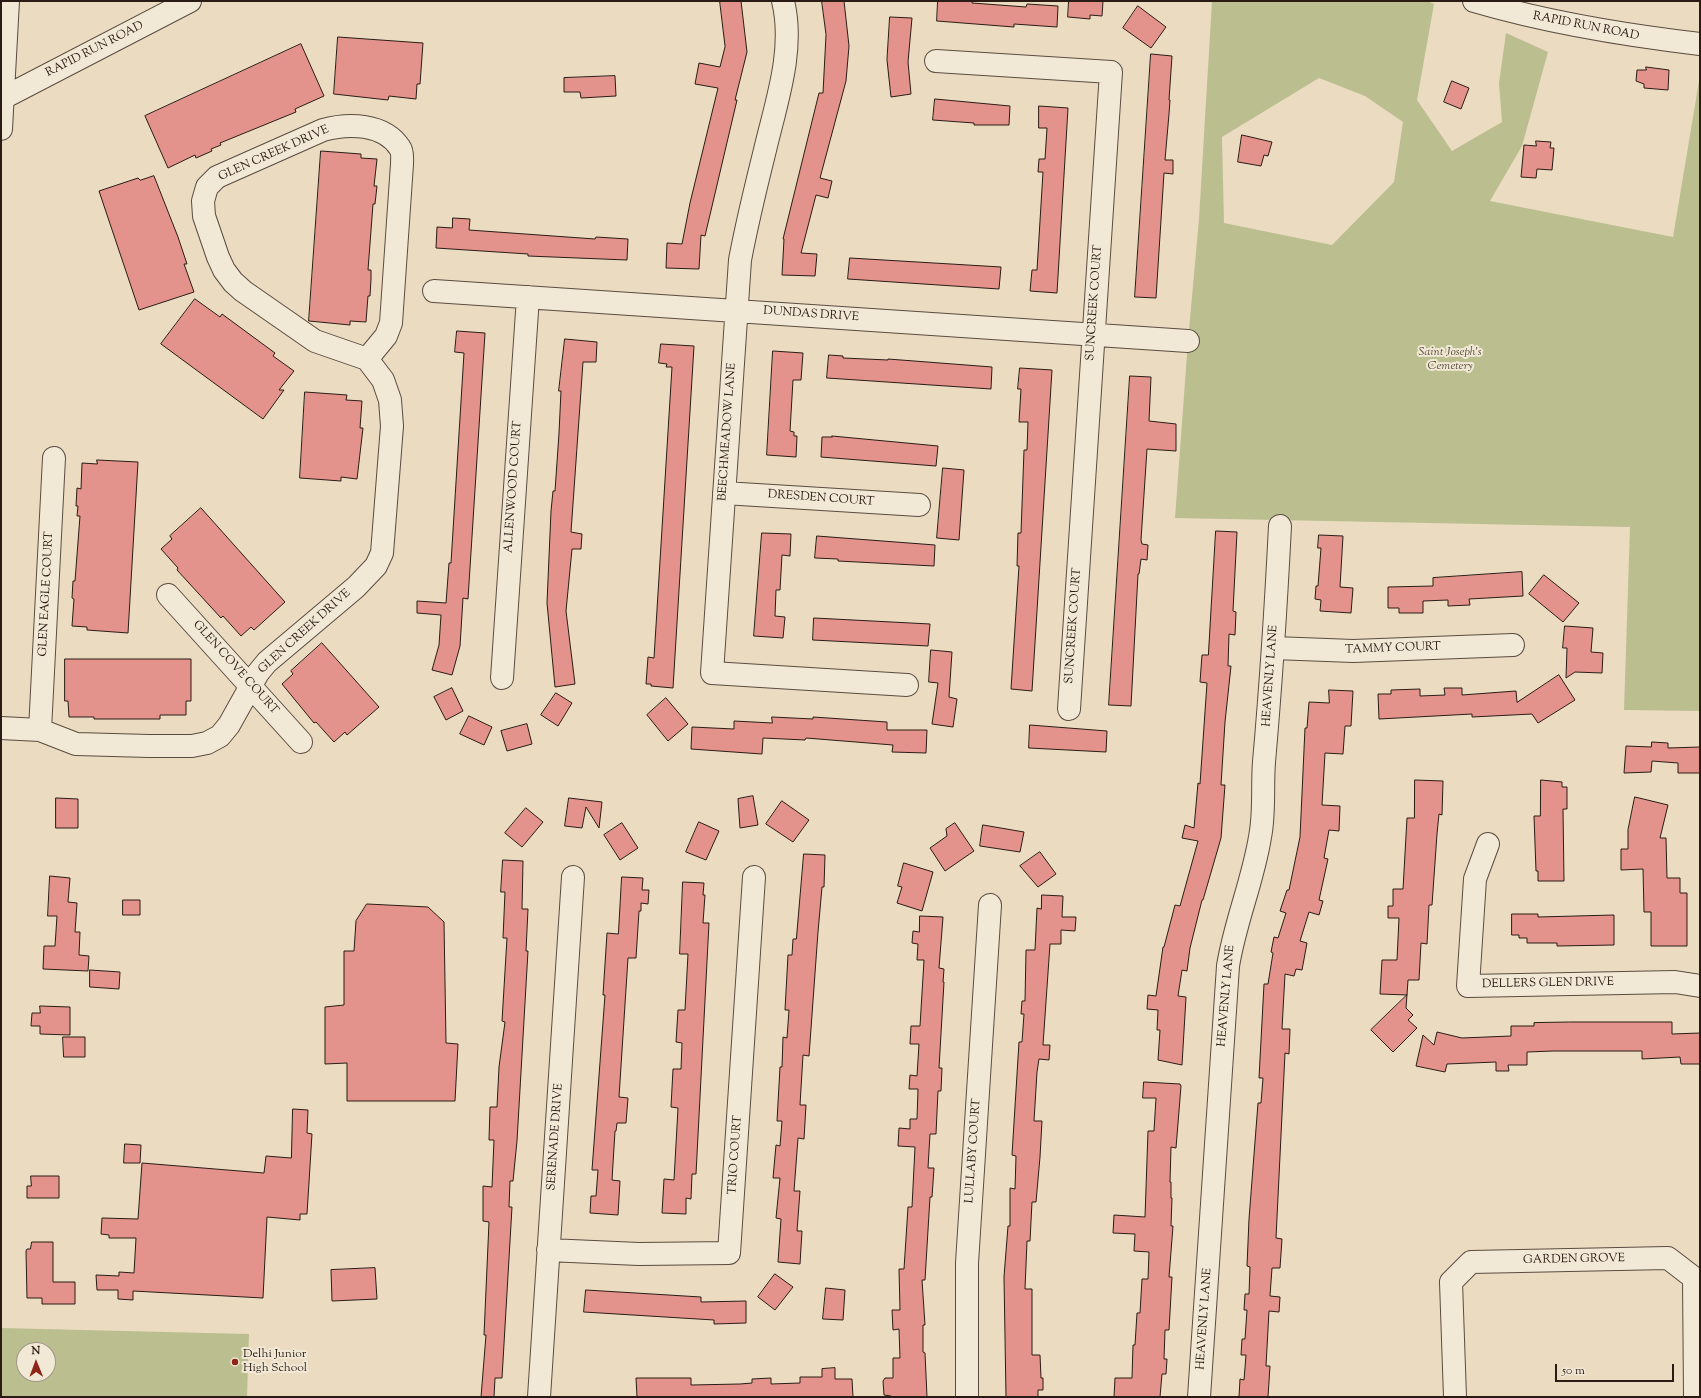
<!DOCTYPE html>
<meta charset="utf-8">
<style>
body{margin:0}
#map{position:relative;width:1701px;height:1398px;overflow:hidden;background:#ebdbc0;font-family:"Sorts Mill Goudy",serif}
canvas{display:block}
.frame{position:absolute;inset:0;border:2px solid #2a1c15;pointer-events:none}
.north{position:absolute;left:16px;top:1342px;width:40px;height:40px;box-sizing:border-box;background:#f2e8d6;border:1px solid #a29689;border-radius:50%;rotate:359deg;font-size:11px;font-weight:700;line-height:16px;text-align:center;color:#2a1c15}
.north::after{content:'';display:block;margin:auto;width:14px;height:18px;background:#8f2418;clip-path:polygon(50% 0,100% 100%,50% 72%,0 100%)}
.scale{position:absolute;left:1555px;top:1364px;width:119px;height:18px;box-sizing:border-box;border:2px solid #2a1c15;border-top:0;padding-left:5px;font-size:12px;line-height:14px;white-space:nowrap;color:#2a1c15;-webkit-text-stroke:3px #f2e8d6;paint-order:stroke}
</style>
<div id="map">
<canvas width="1701" height="1398"></canvas>
<div class="frame"></div>
<div class="north">N</div>
<div class="scale">50 m</div>
</div>
<script>
const g = document.querySelector('canvas').getContext('2d');
g.lineJoin = 'round';
function fillPath(path, color) {
  g.fillStyle = color;
  g.fill(path, 'evenodd');
}
function stroke(path, color, width, dash) {
  g.strokeStyle = color;
  g.lineWidth = width;
  g.lineCap = dash ? 'butt' : 'round';
  g.setLineDash(dash || []);
  g.stroke(path);
}
function label(font, color, halo, rows, align = 'center') {
  g.font = font + ' "Sorts Mill Goudy",serif';
  g.lineWidth = 4;
  g.setLineDash([]);
  g.textBaseline = 'middle';
  g.strokeStyle = halo;
  g.fillStyle = color;
  for (const [text, x, y, turn = 0] of rows) {
    g.save();
    g.translate(x, y);
    g.rotate((+turn || 0) * Math.PI / 180);
    g.textAlign = isNaN(turn) ? turn : align;
    if (halo) g.strokeText(text, 0, 0);
    g.fillText(text, 0, 0);
    g.restore();
  }
}
fillPath(new Path2D(`
 M1212,1H1427L1434,4L1417,100L1452,151L1502,122L1499,83L1506,33L1548,52L1522,146L1490,201L1673,237L1700,75V711L1624,710L1630,527L1175,518L1188,341L1199,219ZM1319,78L1365,96L1403,122L1394,182L1332,245L1224,223L1222,137Z
 M1,1328L249,1334L247,1397H1ZM24,1350H48V1374H24Z`), '#bbbf90');
const building = new Path2D(`
 M720,1H741L747,52L735,100H737L705,236L701,235L699,269L666,268L667,243L682,244L690,203L718,88L695,84L699,63L720,67L725,47Z
 M822,1H844L849,46L846,81L820,178L832,181L828,198L816,195L801,253L817,254L815,276L782,275L784,239H783L819,93H823L826,35Z
 M938,1H972V3L1026,7L1027,4L1058,6L1057,27L1014,24V27L937,21Z
 M1069,1H1103L1102,16L1090,15V19L1068,17Z
 M1138,6L1166,27L1151,48L1123,28Z
 M890,17L912,18L908,62L911,94L891,97L887,60Z
 M338,37L423,43L420,84H417L416,99L389,96L388,100L334,94Z
 M301,44L324,96L295,109L296,112L220,143L221,145L211,149L212,151L196,158L195,155L168,168L145,116Z
 M1151,54L1172,56L1169,100H1170L1169,114L1165,160H1173V174L1164,173L1156,298L1135,297Z
 M1646,67L1669,70L1668,90L1644,88V84L1636,81L1637,70H1646Z
 M615,76L616,96L581,98L580,92H564V78Z
 M1452,81L1469,88L1461,109L1444,102Z
 M935,99L1010,106L1009,125H974V123L933,120Z
 M1039,106L1068,108L1057,293L1030,291L1032,270H1037L1043,172H1038L1039,159H1045L1047,128H1039Z
 M1242,135L1272,142L1268,156L1264,155L1261,166L1238,162Z
 M1536,141L1551,142L1550,148H1554L1552,170L1537,169L1536,178L1521,177L1524,145L1536,146Z
 M321,151L361,154V158L377,159L374,186H377L375,204H373L368,270H371V279L370,296H368L366,322L350,321V325L309,321Z
 M154,176L178,237L187,264H184L194,292L139,310L99,191L138,178L140,180Z
 M453,218L470,219L469,230L595,239L596,237L628,239L627,260L528,256V254L436,248L437,227L452,228Z
 M850,258L1001,267L999,289L848,279Z
 M195,299L220,317L222,314L275,353L273,356L294,371L279,390H284L263,419L161,344Z
 M457,331L485,333L468,599L463,598L460,646L452,675L432,670L439,645L441,615L417,613V601L446,603L449,563H451L464,353L455,352Z
 M565,339L597,342L596,362H583L571,532L582,534L581,549H572L566,611L575,684L555,687L547,603L551,511L553,491H555L559,433L561,391H559Z
 M661,344L694,346L673,688L651,686V684H646L648,657L654,658L672,367H666L667,364L659,363Z
 M773,351L803,353L801,380H793L790,431L794,432V436H797L796,457L767,455Z
 M829,355L843,356V358L888,360V359L992,367L991,389L827,378Z
 M1020,368L1052,370L1032,691L1011,689L1019,566H1017L1018,533H1021L1024,450H1027L1028,422H1019L1021,389H1018Z
 M1130,376L1151,377L1149,421L1176,424V451L1147,449L1141,540L1142,544L1148,545L1147,560L1141,559L1139,574H1138L1131,706L1109,705Z
 M305,392L347,395L346,400L362,401L360,428H363L357,479L341,477V481L300,478Z
 M832,436L938,446L936,466L821,457L822,437H832Z
 M97,460L138,462L128,633L87,630V627L72,626L74,599L72,598L73,581H75L80,516H77L78,506H76L77,488L81,489L82,463L97,464Z
 M943,468L964,470L959,540L937,538Z
 M201,508L285,602L254,630L251,627L241,636L223,616L221,618L177,570L178,568L161,549L172,539L170,536Z
 M1216,531L1237,532L1233,611L1236,612L1235,635L1229,634L1228,666H1231L1225,722L1221,785H1225L1221,838L1203,900H1202L1190,948L1187,971L1182,970L1178,996L1186,997L1182,1065L1158,1060L1160,1030H1157L1158,1010L1147,1009L1148,995L1156,996L1163,947H1164L1175,905L1180,906L1198,841L1182,838L1185,825L1194,828L1198,783L1200,784L1207,683L1200,682L1202,655H1208Z
 M762,533L791,534L790,556L782,555L780,590H776L775,616L785,617L783,638L754,636Z
 M1319,535L1343,536L1340,587L1353,588L1351,613L1320,611L1321,600L1315,599L1316,586H1318L1321,548H1318Z
 M817,536L935,545L934,566L838,561V559L815,558Z
 M1522,572L1523,596L1469,599L1470,605L1448,606V600L1423,601V613H1399V608H1388V587L1433,586V578Z
 M1544,575L1579,603L1563,622L1529,594Z
 M814,618L930,624L928,646L813,640Z
 M1565,626L1593,628L1591,652L1603,653L1602,673L1575,672L1566,678L1567,648H1563Z
 M322,643L379,707L347,735L345,732L334,742L316,722L314,723L282,684L293,674L291,671Z
 M931,650L952,652L949,697L957,699L953,727L932,724L938,683L929,682Z
 M65,659H191V701H186V715H160V719H94V717H69L68,701H65Z
 M1559,675L1575,700L1538,723L1532,714L1472,717V714L1379,719L1378,694H1391V690L1420,689V696L1445,695L1444,688H1462V695L1516,691L1517,702Z
 M452,688L463,711L446,720L434,697Z
 M1329,690L1353,691L1351,726H1345L1343,754L1325,753L1322,805L1340,806L1339,831L1329,830L1324,858L1328,859L1319,900L1323,901L1319,915L1309,912L1300,941L1307,943L1302,970L1296,969L1294,976L1285,974L1282,1029H1290L1289,1054L1285,1053L1276,1238L1282,1239L1280,1268H1272L1270,1296L1280,1297L1279,1312L1269,1311L1266,1366H1270L1268,1397H1239L1240,1379L1244,1380L1246,1355H1241L1242,1339H1245L1247,1310H1244L1245,1294H1249L1250,1267L1247,1266L1249,1219L1258,1103H1261L1263,1078H1259L1264,984H1268L1273,953L1271,952L1274,937L1278,938L1286,913L1280,911L1287,890H1289L1300,837L1305,728H1307L1309,702L1329,703Z
 M556,693L572,703L558,726L541,715Z
 M666,698L688,724L668,741L647,715Z
 M469,716L492,727L484,745L460,734Z
 M772,717L813,719V717L887,722V730H927L926,753L892,752L893,745L806,738L805,740L763,738L762,754L691,749L692,727L734,729V721L772,723Z
 M527,724L532,744L507,751L501,731Z
 M1030,725L1107,731L1106,752L1029,748Z
 M1652,742L1668,743V748L1700,747V773H1678V763L1652,761L1651,772L1624,773L1626,746L1651,747Z
 M1415,780L1443,781L1442,815L1439,814L1437,834L1432,905H1429L1427,944L1421,943L1419,980H1408L1407,995L1380,994L1382,960H1397L1399,918H1388V906H1393V889H1403L1407,818H1414Z
 M1541,780L1562,782V787H1567V809H1563L1564,881H1538V871H1536L1534,816H1540Z
 M753,796L758,825L740,828L738,799Z
 M1635,797L1668,805L1660,838H1666L1667,878H1680V893H1687V946H1651V912H1644L1643,869L1621,870V849H1628V830Z
 M56,798L78,799V828H56Z
 M569,798L602,802L599,828L586,807L582,828L565,826Z
 M782,801L809,820L793,842L766,824Z
 M526,808L543,822L522,847L505,833Z
 M699,822L719,831L706,860L686,852Z
 M622,823L638,848L620,860L604,835Z
 M955,823L974,851L945,871L930,848L947,836L946,829Z
 M983,825L1024,832L1020,852L980,846Z
 M1040,852L1056,874L1038,887L1020,866Z
 M804,854L825,855L824,887H822L818,932L809,1056L803,1055L800,1105H806L804,1139L798,1138L794,1191H800L797,1231H802L800,1264L778,1262L781,1219L776,1218L780,1178H773L776,1145L780,1146L782,1121H777L780,1067H782L783,1037L787,1038L789,1010H785L788,955H792L793,939H796Z
 M503,860L523,861L522,909H528L526,951H528L517,1141L513,1181H510L509,1207H512L502,1378H495L494,1397H481L486,1335H484L489,1222L483,1221V1186L492,1187L494,1140H489L490,1107H497L499,1067L505,1022L502,1021L507,938H503L505,892H501Z
 M904,863L933,872L922,911L897,903L902,887L898,886Z
 M50,876L70,878L68,902L77,903L75,932H80L79,955L89,956L88,971L43,969L44,946H55L57,916H48Z
 M622,877L643,878L642,890H649L648,904L641,903V911H639L636,958H628L619,1097L628,1098L626,1123H617L616,1131H615L612,1180L620,1181L618,1215L590,1213L591,1196H596L598,1170H592L605,995H603L607,933L618,934Z
 M683,882L704,883L703,895H705L703,923H709L696,1174H692L691,1199L686,1198V1214L662,1213L664,1179L674,1180L678,1108L671,1107L673,1069H681L682,1043L676,1042L678,1010H685L688,954H680Z
 M1042,895L1063,896L1062,917H1076L1075,931L1061,930V944H1050L1043,1045H1050L1049,1060L1039,1059L1037,1072L1034,1121H1042L1040,1157L1036,1202H1032L1030,1241H1027L1025,1289H1032V1355H1040L1041,1378H1043V1390H1038V1397H1006L1004,1277L1008,1226H1010V1188L1015,1189L1016,1156L1012,1155L1019,1042H1022L1024,1014H1021L1022,1001H1025L1026,950H1035L1037,908L1041,909Z
 M123,900H140V915H123Z
 M367,904L428,907L444,922L446,1043L458,1044L455,1101H347V1063L325,1064V1007L344,1005V951H354L356,921Z
 M1512,914H1538V917L1614,915V945L1557,946V943H1527V938H1519V935H1512Z
 M920,916L943,917L939,968L944,969L943,982H944L939,1068H942L941,1091H938L936,1134H930L928,1168H934L932,1197H930L925,1280H922L925,1325H923V1352L925,1353L927,1397H891V1396L884,1395L883,1381L885,1378H893V1358H900L899,1329L893,1330L892,1310H900L899,1269H904L908,1207H912L915,1147L898,1146L899,1128L910,1129V1119H917L918,1089H909L910,1075L917,1076L919,1044H910L911,1026H920L924,960H917L918,944L912,943L913,931L919,932Z
 M90,970L120,972L119,989L90,987Z
 M1407,995L1406,1008L1413,1015L1408,1020L1417,1028L1393,1052L1371,1030Z
 M40,1006L70,1007V1035L40,1034V1026H31L32,1013H40Z
 M1570,1022H1672V1034L1700,1033V1064H1681L1680,1057L1642,1059V1051H1553L1527,1052V1065H1508L1509,1071H1496V1062L1447,1064L1445,1072L1416,1066L1423,1035L1434,1045L1437,1032L1462,1038L1511,1036V1026H1534V1023Z
 M63,1037H85V1057H64Z
 M1144,1082L1180,1084L1181,1086L1176,1148L1171,1147L1170,1182H1171V1198H1172L1171,1226H1173L1169,1277H1172L1169,1330H1165L1164,1359H1167L1166,1374H1162L1160,1397H1114L1115,1378H1132L1133,1345H1135L1137,1313H1140L1142,1279H1148L1149,1252L1134,1251L1135,1234L1113,1233L1114,1215L1145,1217L1148,1131H1154L1156,1098H1143Z
 M293,1109L308,1110L307,1133L312,1134L307,1214H300V1220L267,1217L263,1298L133,1291V1300L118,1299V1290H97L96,1275L119,1276V1272L134,1273L136,1238H109V1235L101,1234L102,1218L138,1219L142,1163L264,1173L266,1156L291,1158Z
 M125,1144L141,1145L140,1163H124Z
 M31,1176H59V1198H27V1186H31Z
 M32,1242H53V1282H75V1304H42V1298H27L26,1251L27,1249H30Z
 M375,1268L377,1299L332,1301L331,1270Z
 M775,1274L793,1287L775,1310L758,1297Z
 M826,1288L845,1290L843,1320L823,1319Z
 M586,1290L701,1297V1302L746,1301V1323L714,1324V1320L584,1312Z
 M835,1368V1379H852L853,1397H637L636,1378H691V1385L740,1384L752,1383V1379L771,1378V1384L800,1383V1377H822V1369Z`);
fillPath(building, '#e3938b');
stroke(building, '#2a1c15', 1);
const minor = new Path2D(`
 M783,1C795,50 776,103 765,150C756,186 747,223 740,260L712,673L907,685
 M1474,1C1549,23 1623,35 1700,44
 M936,61L1111,72L1069,709
 M1,99L190,1
 M1,129L8,1
 M434,291L1188,341
 M724,493L919,505
 M168,595L301,742
 M1274,648L1353,651L1513,645
 M502,678L528,297
 M1,728L40,730L76,744L149,746H192L207,743L220,736L229,725L258,673L267,662L356,587L376,566L382,553L392,426L390,400L383,380L367,359L315,341L243,291L233,282L224,270L218,257L204,216L203,201L207,187L217,177L323,130C348,123 384,123 400,148C403,152 402,159 402,164L391,323L386,336L367,359
 M40,730L54,458
 M1488,844L1475,879L1468,986L1675,982L1700,986
 M548,1250L639,1254L729,1253L754,877
 M539,1397L573,877
 M967,1397V1263L990,905
 M1199,1397L1228,966C1235,922 1253,881 1260,837C1265,812 1262,787 1264,762C1271,683 1276,605 1280,526
 M1455,1397L1451,1282L1471,1262L1668,1258L1694,1278L1695,1397`);
stroke(minor, '#5a4c40', 24);
stroke(minor, '#f2e8d6', 22);
for (const [x, y, r, color] of [
 [235,1362,4,"#8f2418"]
]) {
  const dot = new Path2D();
  dot.arc(x, y, r, 0, 2 * Math.PI);
  g.fillStyle = color;
  g.fill(dot);
  stroke(dot, '#f2e8d6', 1.5);
}
label('12px', '#2a1c15', '#f2e8d6', [
 ["RAPID RUN ROAD",1586,27,11],
 ["RAPID RUN ROAD",95,50,-27],
 ["GLEN CREEK DRIVE",274,154,-24],
 ["SUNCREEK COURT",1095,303,-86],
 ["DUNDAS DRIVE",811,315,4],
 ["BEECHMEADOW LANE",728,432,-86],
 ["ALLENWOOD COURT",514,487,-86],
 ["DRESDEN COURT",821,499,4],
 ["GLEN EAGLE COURT",47,594,-87],
 ["SUNCREEK COURT",1074,626,-86],
 ["GLEN CREEK DRIVE",305,632,-42],
 ["TAMMY COURT",1393,649,-2],
 ["GLEN COVE COURT",235,668,48],
 ["HEAVENLY LANE",1271,676,-86],
 ["DELLERS GLEN DRIVE",1548,984,-1],
 ["HEAVENLY LANE",1227,996,-85],
 ["SERENADE DRIVE",556,1137,-86],
 ["LULLABY COURT",974,1151,-86],
 ["TRIO COURT",736,1155,-86],
 ["GARDEN GROVE",1574,1260,-1],
 ["HEAVENLY LANE",1205,1319,-86]
]);
label('italic 12px', '#564d3a', '#f2e8d6', [
 ["Saint Joseph’s",1450,353],
 ["Cemetery",1450,367]
]);
label('12px', '#2a1c15', '#f2e8d6', [
 ["Delhi Junior",243,1355],
 ["High School",243,1369]
], 'left');
</script>
